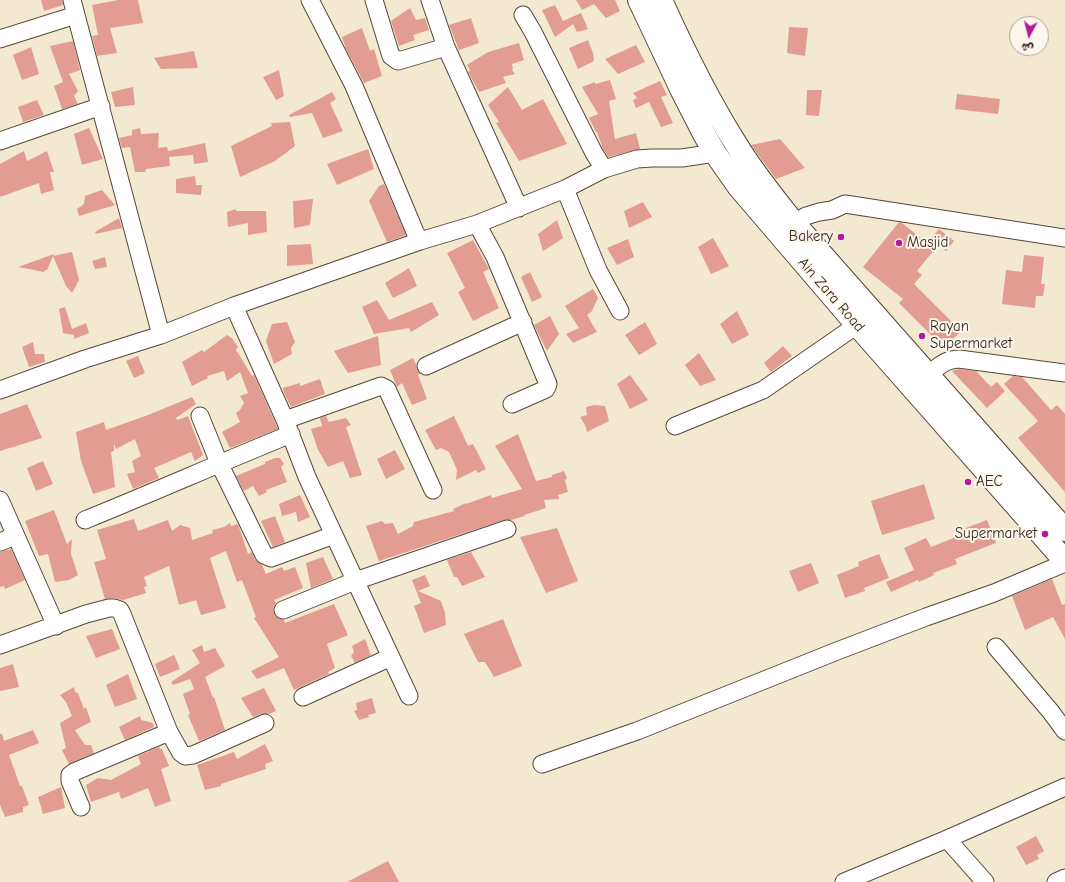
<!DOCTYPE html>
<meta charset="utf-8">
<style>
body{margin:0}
#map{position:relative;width:1065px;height:882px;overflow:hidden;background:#f3e9d0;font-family:"Comic Neue","Playpen Sans Arabic",sans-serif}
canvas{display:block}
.north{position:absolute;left:1009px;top:16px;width:40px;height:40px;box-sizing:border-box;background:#fbf7ec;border:1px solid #aea59a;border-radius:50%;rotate:187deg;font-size:11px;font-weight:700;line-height:16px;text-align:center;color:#3b2a1e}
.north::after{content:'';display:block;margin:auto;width:14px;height:18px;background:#b5179e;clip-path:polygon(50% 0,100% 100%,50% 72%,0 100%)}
</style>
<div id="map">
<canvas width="1065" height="882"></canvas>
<div class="north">ش</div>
</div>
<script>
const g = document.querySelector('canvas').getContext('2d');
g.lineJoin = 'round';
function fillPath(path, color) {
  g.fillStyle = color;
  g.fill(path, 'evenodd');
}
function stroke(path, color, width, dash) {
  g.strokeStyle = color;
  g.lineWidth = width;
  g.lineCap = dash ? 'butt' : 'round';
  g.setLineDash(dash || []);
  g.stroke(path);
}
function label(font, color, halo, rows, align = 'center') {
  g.font = font + ' "Comic Neue",sans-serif';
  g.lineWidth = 4;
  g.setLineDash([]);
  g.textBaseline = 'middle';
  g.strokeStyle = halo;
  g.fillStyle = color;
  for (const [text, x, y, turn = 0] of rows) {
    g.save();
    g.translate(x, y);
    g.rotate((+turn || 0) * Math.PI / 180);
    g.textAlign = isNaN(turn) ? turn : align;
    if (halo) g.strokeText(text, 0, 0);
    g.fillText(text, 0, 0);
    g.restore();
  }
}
fillPath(new Path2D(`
 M41,0H62L63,5L44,11Z
 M118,0H138L143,23L110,28L117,53L97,56L92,36L98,35L92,5Z
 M576,0H615L620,11L606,18L594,4L582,10Z
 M555,5L563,21L581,13L588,29L577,32L573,24L555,37L542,10Z
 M410,8L416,20L425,18L429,30L413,35L415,40L399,46L391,21Z
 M471,18L479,43L459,50L449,25Z
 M789,27L808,28L805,56L787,53Z
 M362,28L370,51L374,49L382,76L364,83L346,49L342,37Z
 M588,40L593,53L594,61L578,69L569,48Z
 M73,41L80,70L69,74L78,91L74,96L78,104L62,109L54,86L63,82L50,46Z
 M519,43L524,60L512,64L513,69L512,70L515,74L503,77L506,83L479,92L468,72L470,70L467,65L488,52Z
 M636,45L645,62L618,74L605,59Z
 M31,47L39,74L22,80L13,55Z
 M194,51L198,68L161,69L154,58Z
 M279,70L284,96L276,100L263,77Z
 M610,80L616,99L609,101L615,139L636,133L640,149L608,157L603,149L597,132H596L589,118L598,114L582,87L595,82V84Z
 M660,81L667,95L661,97L673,123L661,127L649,102L636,108L633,100L637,98L633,93Z
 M133,87L135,105L115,107L111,92Z
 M508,87L522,110L543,99L567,144L519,161L496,123L499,122L488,105Z
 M807,90H822L819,116L806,115Z
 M332,92L336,99L330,103L343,131L323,138L312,113L290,117L289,115Z
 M957,94L1000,99L998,114L955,109Z
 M37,100L44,115L23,122L18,107Z
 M290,122L295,146L275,161L240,177L231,146L272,126L271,123Z
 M89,128L103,159L82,165L74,134Z
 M140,128L141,134L159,133L158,148L167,147L168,151L205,143L208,162L194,164L193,155L169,157L170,166L146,169L145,172H135L130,147L122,148L119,138L132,135V130Z
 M780,139L805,168L776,179L751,145Z
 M368,149L374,169L337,185L327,164Z
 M24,151L27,161L47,151L54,172H50L54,190L41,194L39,183L0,197V164Z
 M195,176L196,185H202L201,195L176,193V179Z
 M384,184L406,235L387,242L369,201L379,186Z
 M102,190L115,205L79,216L77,209L84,204L85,196Z
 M313,199L310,225L294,228L293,201Z
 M643,202L652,217L629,228L624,211Z
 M236,209V211H266L267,232L248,235V223L228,227L227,212Z
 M119,218L122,228L96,234L95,232Z
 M557,220L563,238L543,251L538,234Z
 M899,222L902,223L927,243L939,229L954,241L946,251L938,245L917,271L922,275L914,284L961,331L944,348L899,303L903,299L863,267Z
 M713,238L729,266L711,274L698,247Z
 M628,239L634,257L617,265L607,248Z
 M473,240L489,269L483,272L499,308L473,321L458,292L465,288L447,253Z
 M311,244L313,264L287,266V245Z
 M72,252L79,280L72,293L66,286L53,256L47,270H45L44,272L18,267L54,254L53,256Z
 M1024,255L1044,257L1041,284H1045L1043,296H1036L1035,308L1002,304L1006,270L1022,272Z
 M105,257L107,267L95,269L92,261Z
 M409,268L417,286L393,298L385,283Z
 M530,272L542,297L532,302L521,277Z
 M593,289L598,298L592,311L587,315L597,332L573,343L566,334L579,328L565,306Z
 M377,300L389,320L432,302L439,315L411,332L409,328L374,334L362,307Z
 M65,307L72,329L86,323L89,333L74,339V335L62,333L63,332L59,309Z
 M737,311L749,335L732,344L720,324Z
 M550,316L559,334L547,351L534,325Z
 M287,322L295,342L291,348L292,354L274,364L266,341L272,324Z
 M645,322L657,344L639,355L625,335Z
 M227,335L232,338L238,347L236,350L252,376L254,375L278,429L230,448L222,432L240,422L236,413L240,410L244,403L240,396L248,393L240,372L227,381L224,371L207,376L208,378L192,386L182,362L202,350L204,352Z
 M378,336L381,365L348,373L334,351Z
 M33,342L35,354H44L45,362L29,367L22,347Z
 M783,346L792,356L771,372L764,363Z
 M699,353L716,380L700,386L685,365Z
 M138,356L145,373L134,378L126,361Z
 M413,358L416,364L417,370L420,374L418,375L427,399L412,405L402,383L397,387L390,370Z
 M959,369L976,371L991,387L997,382L1005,391L987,408L952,371Z
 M630,375L648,400L630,409L617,384Z
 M1013,376L1022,377L1051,410L1057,405L1065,414V492L1018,438L1038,421L1004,384Z
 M320,379L325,394L291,407L284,393L283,388L300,383V386Z
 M192,397L196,404L176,418L177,420L188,416L203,455L195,461L191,452L154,468L159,478L133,489L127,474L135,472L132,461L141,456L135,439L116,449L114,444V451L111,452L115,487L93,494L81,461L76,432L104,422L106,430L148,415Z
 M27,404L42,438L0,451V414Z
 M594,405L605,406L609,421L587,432L585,425L580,417L587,415L586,407Z
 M326,416L329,422L346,418L351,425L346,427L362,475L350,478L343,461L328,467L318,450L311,429L322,426L320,418Z
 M454,416L468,446L473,444L486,469L478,473L476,470L456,480L457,470L449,452L441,448L436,450L425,430Z
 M518,434L536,481L552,477V475L564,471L567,478L565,480L568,492L558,495L559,499L544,500L546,508L524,515L525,516L511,520H504L379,561L366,526L382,521L385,524L393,523L398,534L413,526L414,522L454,511L453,509L466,503V504L491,495L492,498L522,489L495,446Z
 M395,450L405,469L386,479L377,459Z
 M275,458H280L284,464L281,467L287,482L266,490L267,492L259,496L253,486L244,491L236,476L265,464V462Z
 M43,461L53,484L36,491L27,468Z
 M924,484L935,519L882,535L871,501Z
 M300,495L310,517L298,522L296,512L282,516L279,504Z
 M54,510L67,544L72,539L71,554L78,575L69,580L55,582L48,554L39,556L25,521Z
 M275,516L285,542L273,547L261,521Z
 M134,519L138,531L168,520L172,531L180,525L190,528L192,540L213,533L212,530L224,527L230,523L231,526L238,524L248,554L252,552L255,560L262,565L266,574L282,567L284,571L295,567L303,588L274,600L276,603L273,608L274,613L277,618L284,620L285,623L334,604L348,635L327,644L335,668L328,672L329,674L294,690L284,668L257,679L251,671L279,657L254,618L256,617L242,580L237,582L226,551L210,558L226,608L201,615L196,600L179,605L169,566L144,577L147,586L144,587L146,593L123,600L114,598L105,599L94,562L106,559L97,530Z
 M987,520L996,543L955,559L957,564L933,573L934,575L919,582L918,580L891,592L886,582L914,570L904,548L926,538L931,547L956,537L955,532Z
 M557,528L578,581L546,593L520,537Z
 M11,549L25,580L5,589L4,586L0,587V552Z
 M471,552L485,577L462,586L457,577H454L447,560Z
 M879,554L889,578L864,588L865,591L845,598L837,575L859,566L858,562Z
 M323,557L333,579L311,588L306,563Z
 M811,563L819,583L798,592L789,571Z
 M425,575L430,586L418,591L441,601L445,613L446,625L424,633L414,606L421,603L412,580Z
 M1052,579L1062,605L1065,604V639L1053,617L1025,630L1012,596Z
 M503,619L522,666L494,677L485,662H478L464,634Z
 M112,629L120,649L96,658L86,636Z
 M365,639L371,655L355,663L351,656L354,652L352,646Z
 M202,645L204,652L215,648L225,666L205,677L213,698L214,697L225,730L199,741L188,715L190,714L183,694L194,689L190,679L173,685L171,682L200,663L192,650Z
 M174,655L180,669L160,677L155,664Z
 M13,664L19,687L0,691V668Z
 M128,674L137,699L115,707L106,685Z
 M74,687L75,692L78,693L84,709L86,707L91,722L75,730L85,745H91L94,753L69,764L62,750L66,748L60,723L72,716L66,702L60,695Z
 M264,688L276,711L269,714H261L253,717L241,698Z
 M372,698L376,713L368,715L369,717L359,720L354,711L357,710L356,703Z
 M140,716L141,720L153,723L154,727L125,740L119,727Z
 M33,730L39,743L9,755L20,786H22L29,805L23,807V812L5,817L0,805V734H2L4,741Z
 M265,744L273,761L265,764L266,769L221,784V786L205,790L197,765L234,752L237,759Z
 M159,747L160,749H162L169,766L161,769L171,801L155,807L148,788L121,799L119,792L91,802L86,785L98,778L111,780L141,764L138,756Z
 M61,787L65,808L43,814L38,797Z
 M1036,836L1044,851L1037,855L1039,859L1026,865L1016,847Z
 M388,861L399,882H347Z`), '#e39c92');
const minor = new Path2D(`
 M72,0L161,335
 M310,0L354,86L415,232L420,241
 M374,0L391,56L398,61L446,47
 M430,0L446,47L519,208
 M523,15L533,32L594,153L604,169
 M0,39L76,15
 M0,141L101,106
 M565,189L598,270L620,311
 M794,223L806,216L819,212L832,210L845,204L1065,238
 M477,224L495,257L548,384L546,389L512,404
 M234,306L285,420L307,477L409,696
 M426,366L523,322
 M928,374C940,367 942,360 959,359L1065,373
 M0,390L85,359L161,335L234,306L420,241L477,224L565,189L604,169L637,159L652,158H682L715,153
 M200,416L219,463L264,555L271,558L334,535
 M285,420L381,386L387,389L433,490
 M675,426L763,390L857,325
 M0,500L56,626
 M85,520C154,492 222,462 291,434
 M0,542L15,536
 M283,610L355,581L507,529
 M0,645L86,614L109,608H114L120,610L122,614L169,732L181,753L185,756L193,755L265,723
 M996,647L1051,712L1065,731
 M303,697L391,657
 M542,764L637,731L837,651L926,617L994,593L1065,563
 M81,807L70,781V775L74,772L169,732
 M947,839L985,882
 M844,882L947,839L1065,787
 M1056,882L1065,878`);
const major = new Path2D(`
 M639,0L681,89L704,134L715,153L738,186L857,325L1065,561
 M661,0C683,49 707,98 736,144C753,172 773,197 794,223L1065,530`);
stroke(minor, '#574739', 19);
stroke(major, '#574739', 24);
stroke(minor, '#fff', 17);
stroke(major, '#fff', 22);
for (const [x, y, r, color] of [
 [841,237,4,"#b5179e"],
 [899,243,4,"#b5179e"],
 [922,336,4,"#b5179e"],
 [968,482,4,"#b5179e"],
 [1045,534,4,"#b5179e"]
]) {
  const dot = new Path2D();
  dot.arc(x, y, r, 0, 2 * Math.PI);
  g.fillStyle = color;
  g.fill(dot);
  stroke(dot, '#fbf7ec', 1.5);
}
label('15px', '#3b2a1e', '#fbf7ec', [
 ["Bakery",833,237,"right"],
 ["Masjid",907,243],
 ["Rayan",930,327],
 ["Supermarket",930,344],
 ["AEC",976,482],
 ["Supermarket",1037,534,"right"]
], 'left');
label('15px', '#3b2a1e', '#fbf7ec', [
 ["Ain Zara Road",831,295,49]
]);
</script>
